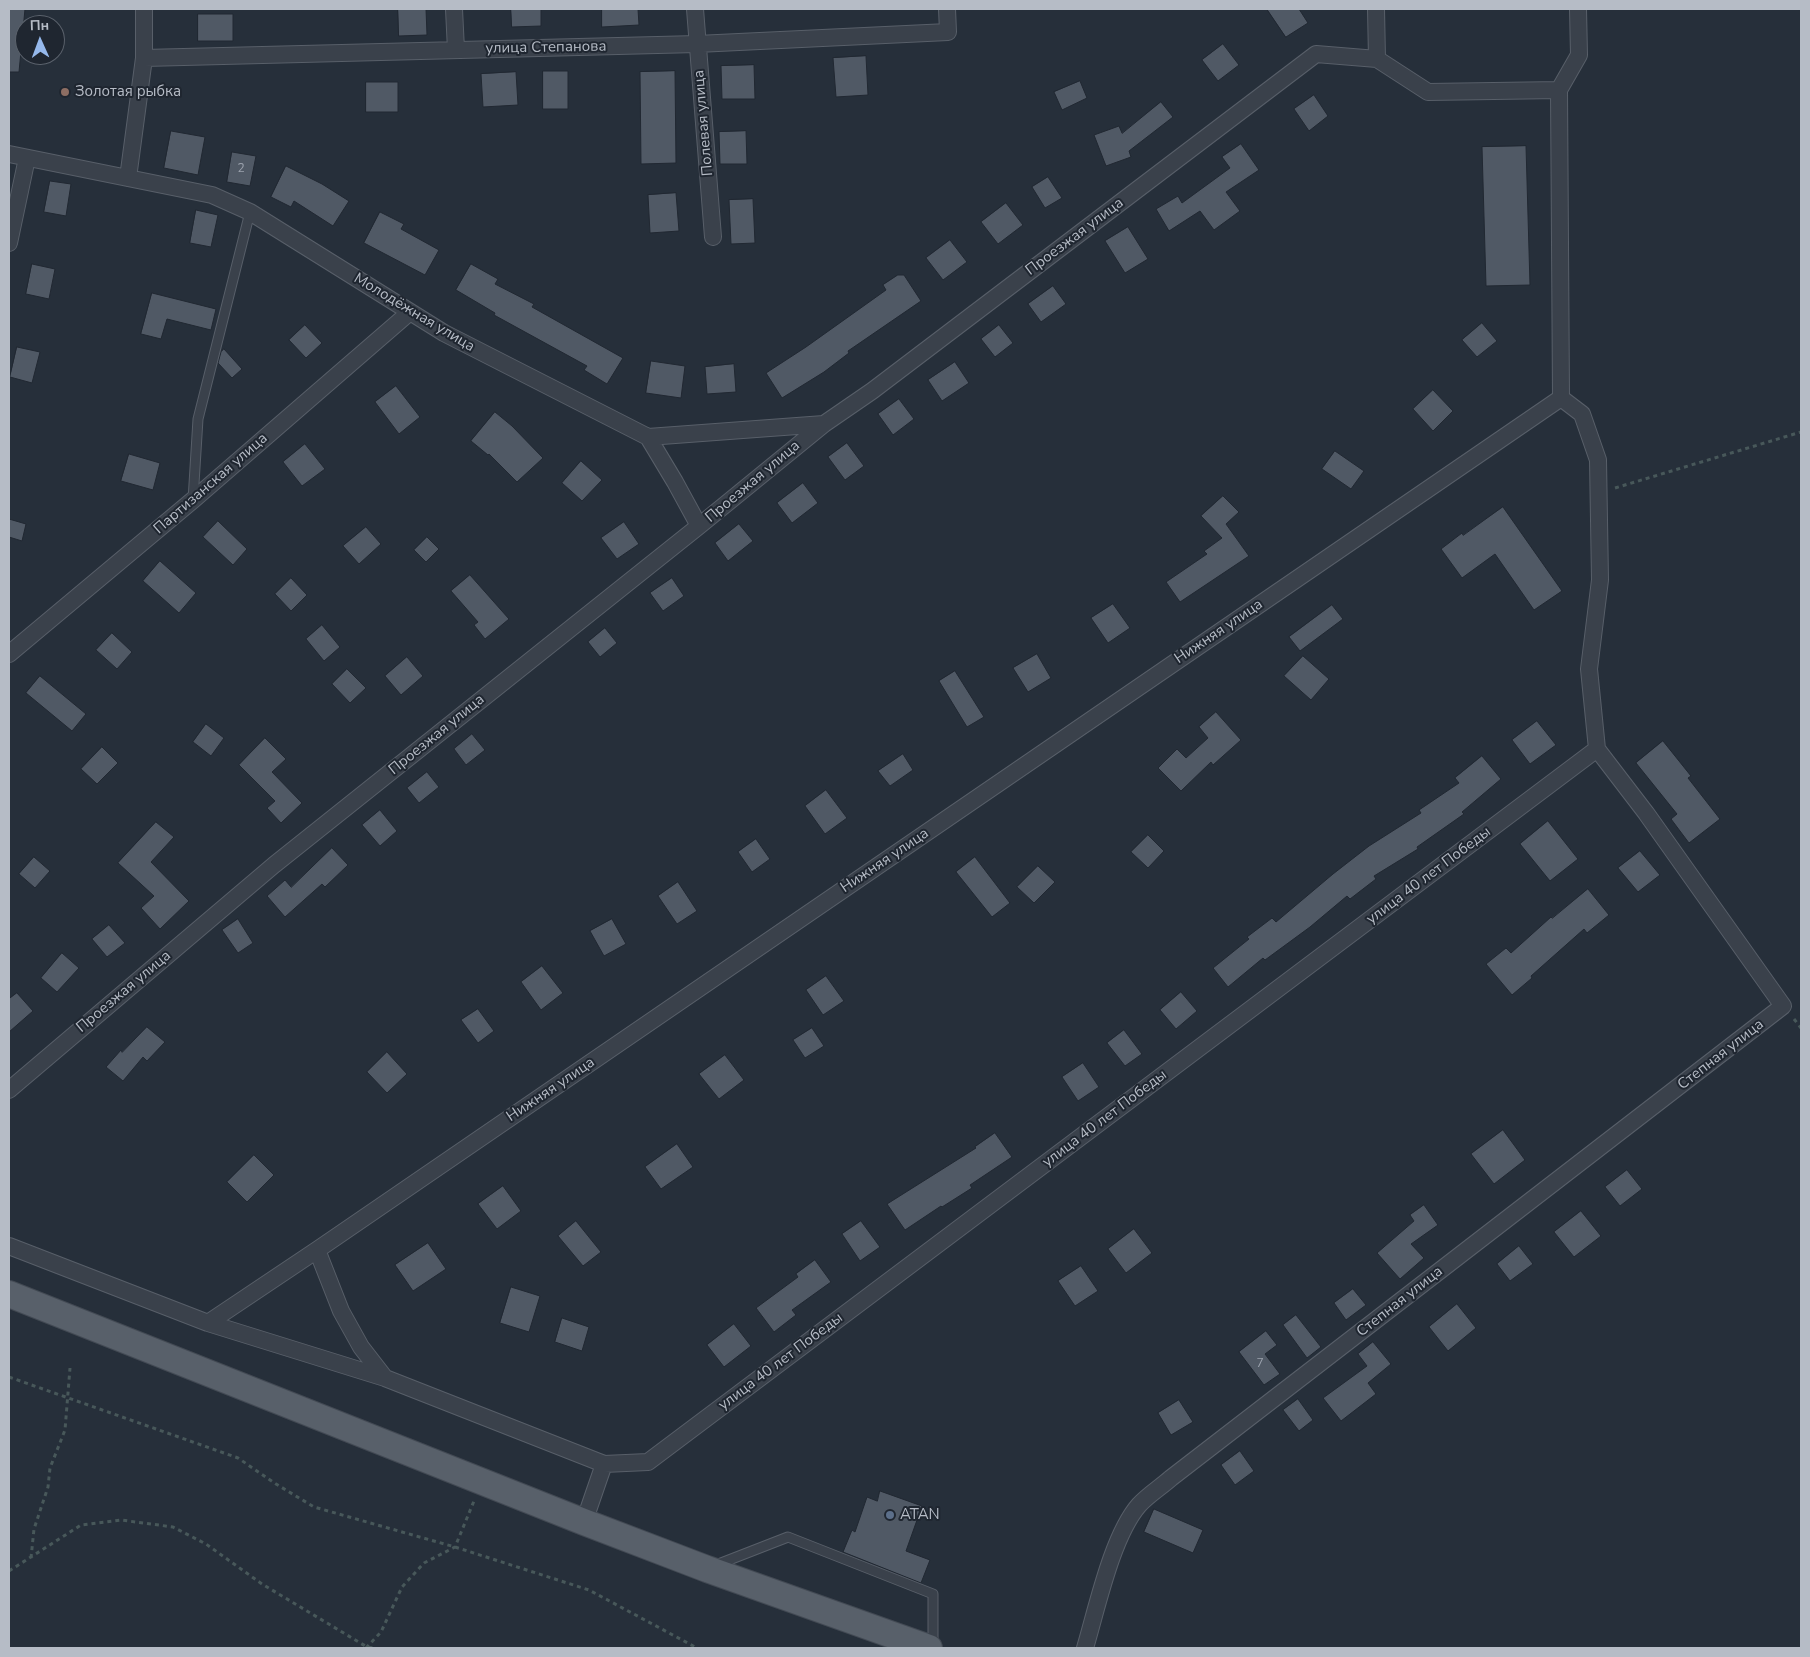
<!DOCTYPE html>
<meta charset="utf-8">
<style>
body{margin:0}
#map{position:relative;width:1810px;height:1657px;overflow:hidden;background:#262f3a;font-family:"Nunito Sans",sans-serif}
canvas{display:block}
.frame{position:absolute;inset:0;border:10px solid #b6bcc6;pointer-events:none}
.north{position:absolute;left:15px;top:15px;width:50px;height:50px;box-sizing:border-box;background:#1f2630;border:1px solid #5b626c;border-radius:50%;rotate:358deg;font-size:14px;font-weight:700;line-height:20px;text-align:center;color:#b6bcc6}
.north::after{content:'';display:block;margin:auto;width:18px;height:22px;background:#95b8eb;clip-path:polygon(50% 0,100% 100%,50% 72%,0 100%)}
</style>
<div id="map">
<canvas width="1810" height="1657"></canvas>
<div class="frame"></div>
<div class="north">Пн</div>
</div>
<script>
const g = document.querySelector('canvas').getContext('2d');
g.lineJoin = 'round';
function fillPath(path, color) {
  g.fillStyle = color;
  g.fill(path, 'evenodd');
}
function stroke(path, color, width, dash) {
  g.strokeStyle = color;
  g.lineWidth = width;
  g.lineCap = dash ? 'butt' : 'round';
  g.setLineDash(dash || []);
  g.stroke(path);
}
function label(font, color, halo, rows, align = 'center') {
  g.font = font + ' "Nunito Sans",sans-serif';
  g.lineWidth = 4;
  g.setLineDash([]);
  g.textBaseline = 'middle';
  g.strokeStyle = halo;
  g.fillStyle = color;
  for (const [text, x, y, turn = 0] of rows) {
    g.save();
    g.translate(x, y);
    g.rotate((+turn || 0) * Math.PI / 180);
    g.textAlign = isNaN(turn) ? turn : align;
    if (halo) g.strokeText(text, 0, 0);
    g.fillText(text, 0, 0);
    g.restore();
  }
}
const building = new Path2D(`
 M9,9H25L19,72H9Z
 M398,9H426L427,35L399,36Z
 M511,9H541V26L512,27Z
 M602,9H638L639,25L602,27Z
 M1267,9H1299L1308,23L1286,37Z
 M198,14H233V41H198Z
 M1223,44L1239,65L1218,81L1202,60Z
 M866,56L868,95L836,97L833,58Z
 M754,65L755,99H722L721,66Z
 M543,71H568V109H543Z
 M675,71L676,163L641,164L640,72Z
 M516,72L518,105L483,107L481,74Z
 M1080,81L1087,98L1062,110L1054,92Z
 M366,82H398V112H366Z
 M1314,95L1328,116L1309,131L1294,109Z
 M1161,102L1173,117L1129,151L1131,157L1106,166L1094,135L1119,126L1122,133Z
 M171,131L205,137L198,175L164,168Z
 M746,131L747,164H720L719,132Z
 M1241,144L1259,170L1226,192L1240,211L1214,230L1200,211L1169,231L1156,209L1178,196L1182,203L1230,168L1222,157Z
 M1526,146L1530,285L1486,286L1482,147Z
 M232,152L256,156L250,186L227,182Z
 M286,166L322,184L349,201L333,226L294,201L291,207L271,197Z
 M1048,177L1062,198L1045,208L1032,187Z
 M50,181L71,184L66,216L44,212Z
 M676,193L679,231L650,233L648,195Z
 M753,199L755,243L731,244L729,200Z
 M1006,203L1023,225L998,244L981,222Z
 M196,210L218,215L211,247L190,243Z
 M380,212L404,224L401,229L439,250L425,275L364,243Z
 M1128,227L1148,259L1125,273L1105,241Z
 M950,240L967,262L943,280L926,258Z
 M32,264L55,269L49,299L26,294Z
 M471,264L498,279L495,284L534,304L532,307L623,358L607,384L584,370L587,366L494,315L495,313L456,290Z
 M898,275H904L921,301L848,351L849,353L824,372L782,398L766,373L806,347L886,290L883,285Z
 M1053,286L1066,304L1041,322L1028,304Z
 M152,293L216,309L211,330L167,319L161,339L141,334Z
 M1482,323L1497,341L1477,357L1462,340Z
 M305,325L322,343L306,358L289,340Z
 M999,325L1013,343L995,357L981,339Z
 M17,347L40,352L32,383L10,377Z
 M224,349L242,369L232,378L218,363L221,352Z
 M651,361L685,366L681,398L646,393Z
 M955,362L969,383L942,401L928,380Z
 M734,364L736,392L707,394L705,367Z
 M396,386L420,417L399,434L375,402Z
 M1433,390L1453,411L1433,431L1413,409Z
 M899,399L914,419L893,435L878,414Z
 M495,412L512,426L543,458L517,482L489,454L488,455L471,441Z
 M847,443L864,466L845,480L828,457Z
 M305,444L325,469L302,486L283,462Z
 M1335,451L1364,471L1351,489L1322,469Z
 M129,454L160,463L153,490L121,481Z
 M581,461L602,480L582,501L562,483Z
 M803,483L818,503L792,523L777,503Z
 M1223,496L1239,512L1226,524L1249,556L1180,602L1166,582L1207,554L1204,551L1222,538L1201,516Z
 M1503,507L1562,591L1534,610L1495,554L1462,578L1441,549L1462,533L1463,535Z
 M9,519L26,524L22,541L9,537Z
 M218,521L247,549L233,565L203,537Z
 M624,522L639,544L617,559L601,538Z
 M739,524L753,541L728,561L715,543Z
 M366,527L381,544L359,564L343,546Z
 M427,537L439,549L426,562L414,550Z
 M160,561L196,593L179,613L143,581Z
 M470,575L509,619L485,639L474,625L478,622L451,591Z
 M291,578L307,595L291,611L275,594Z
 M672,578L684,596L663,611L650,593Z
 M1113,604L1130,628L1108,643L1091,618Z
 M1332,605L1343,619L1300,651L1289,637Z
 M322,625L340,647L324,661L306,639Z
 M605,628L617,643L600,657L588,642Z
 M112,633L132,652L117,669L96,650Z
 M1037,654L1051,678L1028,692L1013,668Z
 M1303,656L1329,679L1311,700L1284,676Z
 M407,657L423,676L401,695L385,676Z
 M347,669L366,688L350,703L332,684Z
 M955,671L984,717L967,727L939,681Z
 M40,676L86,714L72,731L26,693Z
 M1216,712L1241,740L1213,765L1211,762L1181,791L1158,768L1177,749L1186,758L1208,738L1199,727Z
 M1537,721L1556,745L1530,764L1512,740Z
 M206,724L224,738L211,756L193,742Z
 M472,734L485,750L466,765L454,749Z
 M265,738L286,759L272,772L302,803L281,823L267,808L275,801L239,765Z
 M1663,741L1691,776L1688,778L1720,819L1689,843L1671,819L1677,814L1636,763Z
 M102,747L118,763L97,784L81,769Z
 M903,754L913,770L890,786L878,771Z
 M1482,756L1501,779L1462,812L1464,814L1417,847L1418,849L1374,876L1376,879L1350,899L1347,896L1310,927L1265,960L1263,958L1228,987L1213,968L1249,939L1247,937L1272,918L1276,922L1333,874L1369,846L1421,813L1419,810L1459,783L1455,778Z
 M427,772L439,787L419,803L407,788Z
 M826,790L847,818L825,834L805,806Z
 M380,810L397,831L380,846L362,825Z
 M1548,821L1578,859L1550,881L1520,844Z
 M156,822L174,837L151,862L189,901L160,929L141,908L154,896L118,863Z
 M1148,835L1164,851L1148,868L1131,852Z
 M756,839L770,859L752,872L738,852Z
 M332,848L348,865L325,887L322,884L285,917L267,896L285,880L291,887Z
 M1640,851L1660,875L1638,892L1618,868Z
 M34,857L50,871L35,888L19,874Z
 M975,857L1010,903L992,917L956,872Z
 M1038,866L1055,882L1034,903L1017,887Z
 M678,882L697,911L677,924L658,896Z
 M1588,889L1609,915L1587,933L1584,929L1531,976L1532,978L1512,995L1486,964L1506,948L1511,953L1551,917L1552,918Z
 M238,919L253,943L238,953L222,930Z
 M612,919L626,944L604,956L590,931Z
 M109,925L125,943L107,957L92,939Z
 M62,953L79,968L57,992L41,978Z
 M542,966L563,993L541,1010L521,982Z
 M826,976L844,1001L823,1015L806,990Z
 M1181,992L1197,1011L1176,1029L1160,1010Z
 M17,993L33,1011L9,1032V999Z
 M478,1009L494,1031L478,1043L461,1020Z
 M147,1027L165,1042L147,1061L143,1057L123,1081L106,1067L121,1050L122,1052Z
 M812,1028L824,1046L805,1058L793,1040Z
 M1124,1030L1142,1054L1125,1066L1107,1043Z
 M387,1052L407,1074L387,1093L367,1072Z
 M725,1055L744,1080L719,1099L699,1074Z
 M1083,1063L1099,1087L1078,1101L1062,1077Z
 M1503,1130L1525,1160L1494,1184L1471,1154Z
 M995,1133L1012,1157L970,1185L972,1188L942,1207L941,1206L905,1230L887,1204L976,1148L975,1147Z
 M677,1144L693,1167L661,1189L645,1167Z
 M254,1155L274,1175L247,1202L227,1182Z
 M1627,1170L1642,1189L1620,1206L1605,1187Z
 M503,1186L521,1211L497,1229L478,1204Z
 M1424,1205L1438,1225L1411,1244L1424,1258L1400,1279L1377,1253L1414,1221L1410,1215Z
 M1581,1211L1601,1236L1574,1257L1554,1232Z
 M576,1221L601,1252L583,1266L558,1236Z
 M861,1221L880,1247L860,1261L842,1234Z
 M1134,1229L1152,1253L1126,1273L1108,1249Z
 M428,1243L446,1269L413,1291L395,1265Z
 M1519,1246L1533,1264L1510,1281L1497,1264Z
 M815,1260L831,1282L792,1310L796,1315L774,1332L756,1308L798,1277L796,1274Z
 M1081,1266L1098,1291L1075,1306L1058,1281Z
 M511,1287L540,1296L529,1332L500,1323Z
 M1353,1289L1366,1305L1346,1320L1334,1303Z
 M1457,1304L1476,1328L1448,1351L1429,1327Z
 M1296,1315L1321,1347L1307,1358L1283,1325Z
 M562,1318L589,1327L582,1351L555,1342Z
 M734,1324L751,1346L724,1367L707,1345Z
 M1266,1331L1277,1345L1265,1354L1280,1374L1264,1385L1239,1352Z
 M1373,1342L1391,1364L1368,1383L1376,1394L1341,1421L1323,1398L1367,1366L1358,1354Z
 M1298,1399L1313,1420L1299,1431L1283,1410Z
 M1179,1400L1193,1422L1171,1435L1158,1413Z
 M1240,1451L1254,1471L1235,1485L1221,1465Z
 M880,1491L922,1506L906,1551L930,1560L921,1583L843,1552L852,1530L855,1532L867,1497L877,1501Z
 M1154,1509L1203,1530L1193,1553L1144,1532Z`);
fillPath(building, '#505965');
stroke(building, '#212832', 1);
const lane = new Path2D(`
 M193,500L198,419L250,212
 M716,1565L788,1537L933,1594V1646`);
const street = new Path2D(`
 M454,9L456,50
 M695,9L713,237
 M1376,9L1377,59
 M144,58L697,44L948,32L947,9
 M9,154L212,195L250,212L444,333L648,437L824,424
 M128,178L144,58V9
 M9,243L27,158
 M648,437L675,482L699,526
 M9,654L193,500L410,312
 M9,1090L274,865L699,526L824,424L872,391L1316,54L1377,59L1428,92L1559,90
 M9,1246L208,1323L385,1378L604,1464L648,1462L1597,749
 M317,1250L341,1311L361,1347L385,1378
 M208,1323L317,1250L1561,398
 M584,1522L604,1464
 M1085,1648C1097,1608 1112,1536 1139,1505C1148,1495 1161,1487 1171,1478L1783,1006L1646,813L1597,749L1589,669L1600,580L1598,460L1582,414L1561,398L1559,90L1579,55L1578,9`);
const primary = new Path2D(`
 M9,1294L584,1522L707,1569L929,1648`);
stroke(lane, '#585f69', 11);
stroke(street, '#585f69', 18);
stroke(primary, '#434a54', 28);
stroke(new Path2D(`
 M1615,488L1801,432
 M1794,1019L1801,1028
 M9,1377L238,1458L276,1484L314,1507L455,1547L589,1590L697,1648
 M31,1558L34,1529L48,1487L50,1468L65,1430L70,1368
 M9,1571L81,1525L121,1520L173,1527L206,1544L262,1584L367,1647L374,1648
 M366,1648L381,1632L402,1587L424,1563L455,1547L474,1501`), '#48585a', 3, [4, 4]);
stroke(lane, '#3a414b', 9);
stroke(street, '#3a414b', 16);
stroke(primary, '#58606a', 26);
for (const [x, y, r, color] of [
 [65,92,5,"#8d6e63"],
 [890,1515,5,"#5c6f8a"]
]) {
  const dot = new Path2D();
  dot.arc(x, y, r, 0, 2 * Math.PI);
  g.fillStyle = color;
  g.fill(dot);
  stroke(dot, '#1f2630', 2);
}
label('12px', '#9ca3ae', null, [
 ["2",241,169],
 ["7",1260,1364]
]);
label('15px', '#b6bcc6', '#1f2630', [
 ["улица Степанова",546,48,-1],
 ["Полевая улица",704,123,-95],
 ["Проезжая улица",1075,237,-37],
 ["Молодёжная улица",414,313,31],
 ["Проезжая улица",753,482,-40],
 ["Партизанская улица",211,484,-41],
 ["Нижняя улица",1219,632,-34],
 ["Проезжая улица",437,735,-39],
 ["Нижняя улица",885,861,-34],
 ["улица 40 лет Победы",1429,876,-37],
 ["Проезжая улица",124,992,-40],
 ["Степная улица",1721,1055,-38],
 ["Нижняя улица",551,1090,-34],
 ["улица 40 лет Победы",1105,1119,-37],
 ["Степная улица",1400,1302,-38],
 ["улица 40 лет Победы",781,1362,-37]
]);
label('15px', '#b6bcc6', '#1f2630', [
 ["Золотая рыбка",75,92],
 ["ATAN",900,1515]
], 'left');
</script>
